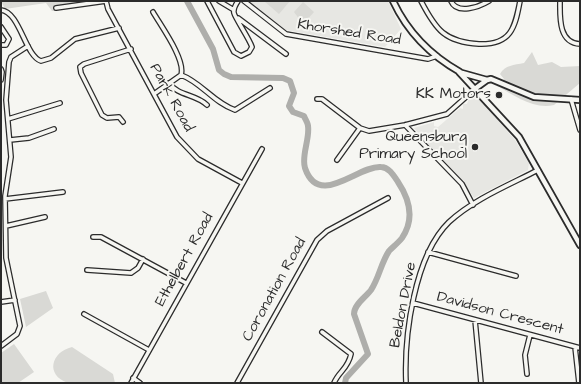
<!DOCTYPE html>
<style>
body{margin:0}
#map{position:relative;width:581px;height:384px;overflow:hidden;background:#f6f6f2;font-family:"Architects Daughter",sans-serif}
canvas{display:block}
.frame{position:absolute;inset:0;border:2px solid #2b2b2b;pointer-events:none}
</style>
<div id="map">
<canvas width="581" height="384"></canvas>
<div class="frame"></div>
</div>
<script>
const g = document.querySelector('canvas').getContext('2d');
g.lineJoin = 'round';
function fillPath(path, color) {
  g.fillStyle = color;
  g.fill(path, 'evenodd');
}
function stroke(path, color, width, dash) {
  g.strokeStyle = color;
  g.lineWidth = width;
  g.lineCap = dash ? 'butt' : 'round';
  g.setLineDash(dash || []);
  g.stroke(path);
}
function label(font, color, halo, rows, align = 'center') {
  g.font = font + ' "Architects Daughter",sans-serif';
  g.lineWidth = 4;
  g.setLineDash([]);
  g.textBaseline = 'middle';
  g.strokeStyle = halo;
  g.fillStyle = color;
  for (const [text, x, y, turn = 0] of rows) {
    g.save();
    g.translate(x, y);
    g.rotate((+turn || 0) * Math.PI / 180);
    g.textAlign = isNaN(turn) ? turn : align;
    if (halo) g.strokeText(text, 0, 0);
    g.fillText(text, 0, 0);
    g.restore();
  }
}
fillPath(new Path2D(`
 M248,1H388L401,29L385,47L285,30Z
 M474,95L477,96L515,140L529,163L528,170L474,198L454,171L426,143L414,128L434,122V126L438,127L460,108L463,109V104H467L469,99Z`), '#e7e7e3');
fillPath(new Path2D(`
 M1,1H102L52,11L46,3L5,9Z
 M264,1H290L279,14Z
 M303,2L314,12L303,24L294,12Z
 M532,52L538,65L552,62L561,67L580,66V83L554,105C534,110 514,95 497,86L504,79L500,74C505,65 514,65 524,63Z
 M46,291L53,308L26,327L20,299Z
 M14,344L34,372L18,383H1V353Z
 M72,347L113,374L115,383C105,383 76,384 68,383C45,375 51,352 72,347Z`), '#d9d9d5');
stroke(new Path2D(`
 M187,1L213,49L219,70L224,74L231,77L283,78L290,81L294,93L289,106L293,112L304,116C305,119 308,123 308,126C310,139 301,156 305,168C319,209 358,165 381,167C389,167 394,176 398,182C410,200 415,219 402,238C398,243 393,247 389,251C381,263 379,278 371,290C366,297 354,304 354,314L368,354L346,378L345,383`), '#aeaeab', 6);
const street = new Path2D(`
 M106,1L108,9L177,137L198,159L242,183
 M207,1L234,52L241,56L249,52L252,47C249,38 235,18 234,13C233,9 236,4 238,1
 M219,1L234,10
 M244,1L286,34L428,59L437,56
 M421,1C436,30 445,42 479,44C511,45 515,28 520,1
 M451,1C457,15 479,7 489,1
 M560,1C560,16 558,43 580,44
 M56,8L106,1
 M1,10C20,12 25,56 41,61L51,58L75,39L119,28
 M153,12C161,26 186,60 181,75
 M238,18L286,54
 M1,27L9,39L6,45H1
 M1,69L2,72L1,80
 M169,83C178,96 196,94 207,105
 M154,94L181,75C201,82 214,103 235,110L270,88
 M317,99H322L360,128L369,131L405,125L447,114L475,89
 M571,99L580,130
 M8,119L60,103
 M123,122L119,117L107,118L102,115L81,73L80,67L84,64L131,49
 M405,125L462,184L473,205
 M10,140L29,138L54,129
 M337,160L360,128
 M5,199L63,192
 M6,226L45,217
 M93,237H101L186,283
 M428,252L516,276
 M87,270L131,273L138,268L143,259
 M1,302L15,300
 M413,303L580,348
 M84,314L149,350
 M475,320L481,383
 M322,332L351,354C348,369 339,371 334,383
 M1,346L17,334L20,326L6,258L5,196L11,157L6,100L9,62L11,57L28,46
 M575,347L579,383
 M527,374L525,355L530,335
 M133,378L140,383
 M131,383L262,149
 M237,383L317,240L327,231L388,198
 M406,383C404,336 414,256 449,222C474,199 509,185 538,170`);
const secondary = new Path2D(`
 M393,1C408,33 430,55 460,72
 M459,72L519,137L580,245
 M462,73L487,80
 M476,88L487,80L491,79L534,97L580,100`);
stroke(street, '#2b2b2b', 6);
stroke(secondary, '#2b2b2b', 8);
stroke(street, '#f6f6f2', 3.5);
stroke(secondary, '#f6f6f2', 4.5);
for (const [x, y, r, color] of [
 [499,95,4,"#2b2b2b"],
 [475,147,4,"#2b2b2b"]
]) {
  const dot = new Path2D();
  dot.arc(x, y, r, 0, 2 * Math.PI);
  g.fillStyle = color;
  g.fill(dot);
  stroke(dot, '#f6f6f2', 1.5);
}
label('15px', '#2b2b2b', '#f6f6f2', [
 ["Khorshed Road",349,33,9],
 ["Park Road",171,98,61],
 ["Ethelbert Road",185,260,-61],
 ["Coronation Road",275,290,-61],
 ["Beldon Drive",404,305,-79],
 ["Davidson Crescent",500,314,15]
]);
label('15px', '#2b2b2b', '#f6f6f2', [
 ["KK Motors",491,95],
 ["Queensburg",467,138],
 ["Primary School",467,155]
], 'right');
</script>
